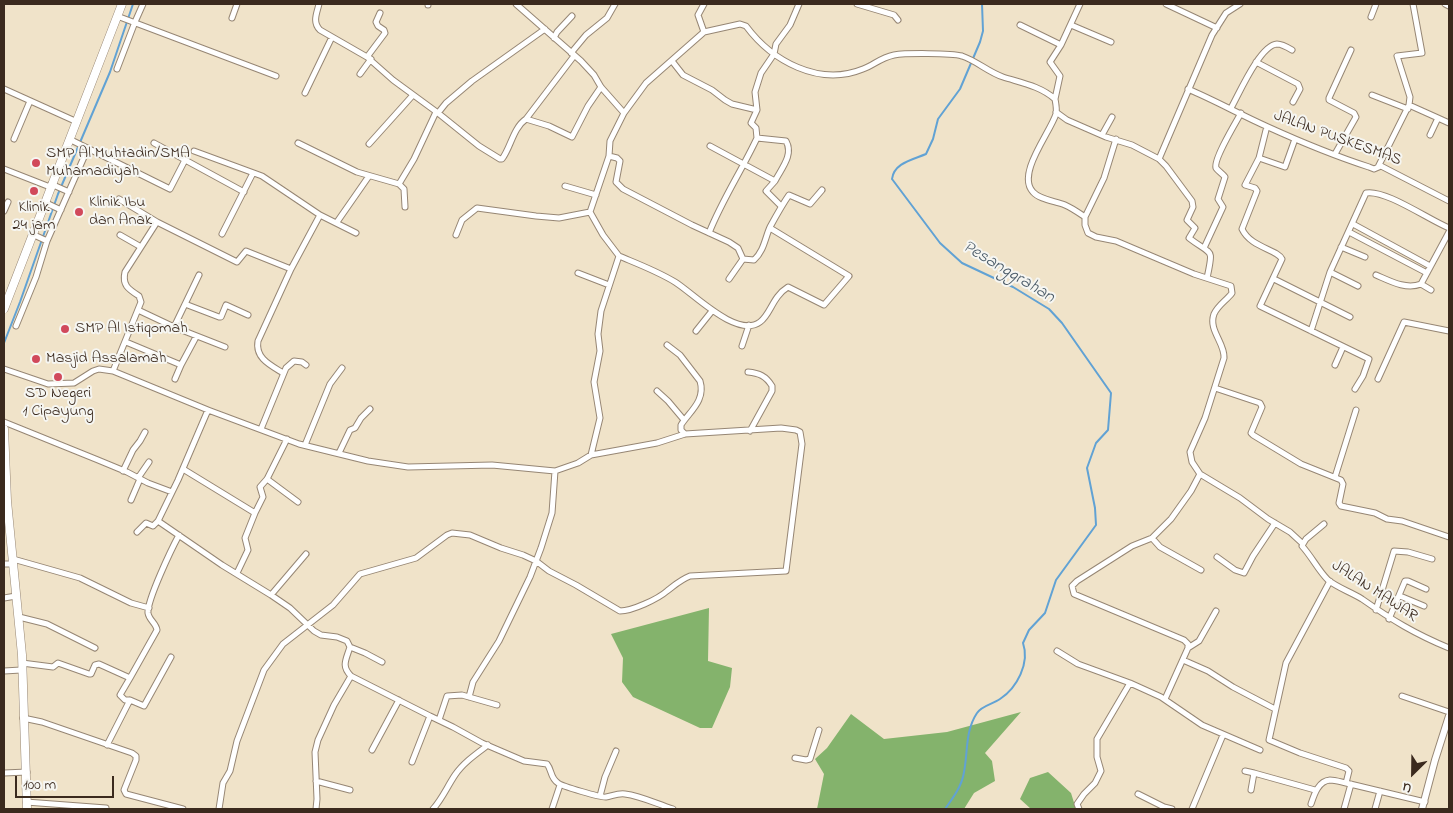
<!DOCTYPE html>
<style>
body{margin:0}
#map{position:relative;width:1453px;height:813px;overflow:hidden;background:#f0e3c9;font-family:"Indie Flower",sans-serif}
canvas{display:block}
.frame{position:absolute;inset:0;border:5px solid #3b2a1e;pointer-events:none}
.north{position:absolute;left:1388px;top:748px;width:50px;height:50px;-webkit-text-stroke:4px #f6f6f2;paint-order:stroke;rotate:203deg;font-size:14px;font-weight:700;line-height:20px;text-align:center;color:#3b2a1e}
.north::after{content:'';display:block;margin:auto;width:18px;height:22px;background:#3b2a1e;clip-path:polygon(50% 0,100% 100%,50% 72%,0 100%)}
.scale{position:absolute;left:15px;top:776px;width:99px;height:22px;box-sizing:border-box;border:2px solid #3b2a1e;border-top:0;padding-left:6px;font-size:15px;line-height:18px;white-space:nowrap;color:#3b2a1e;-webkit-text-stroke:4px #f6f6f2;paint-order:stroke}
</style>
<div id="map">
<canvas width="1453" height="813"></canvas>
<div class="frame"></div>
<div class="north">U</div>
<div class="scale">100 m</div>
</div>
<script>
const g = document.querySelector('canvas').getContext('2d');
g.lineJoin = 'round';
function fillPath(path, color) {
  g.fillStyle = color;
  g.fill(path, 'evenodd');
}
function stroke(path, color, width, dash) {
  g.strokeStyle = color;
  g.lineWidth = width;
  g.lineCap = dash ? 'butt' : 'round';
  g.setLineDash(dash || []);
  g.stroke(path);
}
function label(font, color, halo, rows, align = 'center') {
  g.font = font + ' "Indie Flower",sans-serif';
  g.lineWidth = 4;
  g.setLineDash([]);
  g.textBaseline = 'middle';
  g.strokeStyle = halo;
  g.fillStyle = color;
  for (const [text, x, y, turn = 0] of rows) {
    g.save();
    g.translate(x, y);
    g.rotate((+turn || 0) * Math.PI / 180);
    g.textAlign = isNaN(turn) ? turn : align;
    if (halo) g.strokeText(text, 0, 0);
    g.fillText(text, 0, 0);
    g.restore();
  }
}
fillPath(new Path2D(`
 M709,608L708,661L732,668L730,687L712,728H700L633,697L622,682L623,658L611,634Z
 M1021,712L985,753L992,761L995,781L974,793L964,809H817L824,774L815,759L827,748L851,714L884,739L947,732Z
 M1048,772L1071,793L1076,809H1031L1020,799L1030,778Z`), '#84b36c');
stroke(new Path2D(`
 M4,343L20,302L58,194L110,72L133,4
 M945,809C953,798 962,786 964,772C968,752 965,731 977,713C981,706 993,704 1000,699C1017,688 1030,663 1023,643L1029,630L1045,613L1056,580L1096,525L1095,508L1087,468L1096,443L1108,430L1111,393L1062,323L1049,309L1013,287L962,263L940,243L892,179C894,163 912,160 926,154L933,139L938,119L960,89L980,42L983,31L982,4`), '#61a2d4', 2);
const minor = new Path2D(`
 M319,4C317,13 312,22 320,30L367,57L393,80L438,113L479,146L500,159H502C511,147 513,128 526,119L549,126L572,137L588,106L601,87
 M516,4L581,61L594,75L601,87L624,113
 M857,4L894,15L898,20
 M1166,4L1217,28
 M1445,4L1449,6
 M428,5V4
 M117,16L276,76
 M1371,17L1376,4
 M232,18L237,4
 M1020,25L1061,45
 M1071,25L1111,42
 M704,32L698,15L704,4
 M554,38L557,32L572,16
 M571,53L586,35L607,18L615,4
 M367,57L385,33L384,30L378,26L376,22L380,13
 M672,61L683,75L712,90L725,100L732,104L757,110
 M1256,62L1298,84L1300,89L1293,102
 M117,69L135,22L143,4
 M360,74L371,59
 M4,89L75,121
 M1188,89C1216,101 1241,115 1268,127C1301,142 1335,156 1369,167L1374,169L1381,166L1449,201
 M305,93L332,37
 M1372,95L1408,109
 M1055,99L1060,76L1050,62L1061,45L1080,4
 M1409,105L1438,118
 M1231,108C1239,94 1260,45 1277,44C1282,44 1287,47 1292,50
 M1056,112L1067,120L1106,137L1132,145L1159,159
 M438,113L446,103L472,81L545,29
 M526,119L574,56
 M1266,130L1259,158L1245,185L1255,188L1257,191L1242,229C1251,248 1277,249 1282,259L1260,306L1369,359L1363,376L1355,389
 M1102,135L1112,117
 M1430,135L1438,118L1449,123
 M14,139L30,101
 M69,139L170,189L185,160
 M154,143L244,192
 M298,143L357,172L399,184L404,189L405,207
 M369,144L413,95
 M710,146L775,181L766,191L781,206
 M194,151L262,176L320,215L356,233
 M1335,154L1356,117L1354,113L1329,100V98L1351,50
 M609,156L617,158L620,161L616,182L623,189L692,225L729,242L738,248L743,259L729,279
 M1259,158L1285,167L1295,139
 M1378,167L1409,105L1410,97L1397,56L1422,53L1413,4
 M4,169L50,187
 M775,181C781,169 794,155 786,141L757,138L756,128L751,123L757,110L755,92L761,73L774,54L776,44L790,25L799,4
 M51,184L69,192
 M399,184L414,159L436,112
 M565,186L596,195
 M119,199L157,222
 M44,202L61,210
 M4,211L8,202
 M1085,217L1104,178L1116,139
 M337,222L369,176
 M1353,224L1430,266
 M1349,232L1427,273
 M709,233C722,200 742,170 757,138
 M32,234L47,241
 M222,234L253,173
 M120,235L141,247
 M456,235L462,220L477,208L536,216L559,218L590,212
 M1341,247L1365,257
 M1204,248L1223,207L1218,199L1225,177C1223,174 1218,171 1216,168C1213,160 1236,122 1241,113
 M619,256C638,264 657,271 675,282C693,293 737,339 760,322C771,314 772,297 788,287L824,305L849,276L770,228
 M743,259L754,260C764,251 765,238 770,227C776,216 782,205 789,195L810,204L822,190
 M1330,272L1358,286
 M578,273L609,285
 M1376,275C1390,281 1406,290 1421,284
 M1207,278C1214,246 1212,256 1189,238L1195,228L1187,220L1193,207L1192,201L1166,166L1159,159L1212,35L1226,13L1240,4
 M1274,279L1350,317
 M1431,290L1421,284L1449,232
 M185,304L219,317H221L226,305L248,315
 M138,310L174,327L225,347
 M16,326L36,277L47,241L88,148
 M174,327L199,275
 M696,331L712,311
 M1311,331L1330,272L1366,193C1385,189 1429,220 1449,228
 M126,342L181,365L196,337
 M667,345L680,355L700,381C706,401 689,412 681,425V430L685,434
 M742,346L749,325
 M1335,365L1343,347
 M4,369L48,384L74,383L93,371L99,369L113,371L208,410L299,444L368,461L408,467L492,465L555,471L578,463L591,455L657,443L685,434L781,428L796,430L800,432L802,444L786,571L690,576C680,580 675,585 667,591C658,599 632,611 620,611L576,585L549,571L536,561L523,555L501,548L470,535L452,533L447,535L416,558L360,574L333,605L283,644L264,670L237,741L230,771L223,783L219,809
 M113,371L141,302L139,296C128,289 122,285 125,272L157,222L237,262L246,251L291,269L320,215
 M748,372C759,373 766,376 772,386V391L750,431
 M283,373C270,365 255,358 258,341L291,269
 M175,379L181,365
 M1378,379L1404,322L1449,331
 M1215,388L1260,403L1262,407L1251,433L1253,435L1301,464L1341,480L1343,484L1339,503L1341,506L1375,513L1387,519L1402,521L1449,537
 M657,391L668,401L684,420
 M208,410L178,480L158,521L222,565L271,595L290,608L314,631L321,635L337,637L347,641L350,647C346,660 341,666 351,676L430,716L453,727L482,743L524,761L547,764C552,770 550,778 558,783C561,786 602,798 606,797C612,796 618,793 625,794C641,796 657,804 673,809
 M4,422L98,460L127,472L148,483L172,492
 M261,429L286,368L294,361L302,362L306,365
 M305,445L330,384L342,368
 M339,453L350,430L355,428L361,418L370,409
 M591,455L600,418L594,382L600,351L598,334L601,311L619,256L603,235L590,212L609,156L610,141L624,113L646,83L704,32L740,24L746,26C772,61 819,87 863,69C874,65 880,58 894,55C905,53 951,53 962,56C977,61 988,72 1003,77C1022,83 1040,86 1055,99C1056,104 1057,109 1056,114C1050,133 1016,174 1033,192C1040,200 1056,201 1065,205C1072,208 1079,213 1085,217V225L1088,233L1096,237L1116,241L1194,274L1231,286L1232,293C1227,300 1218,305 1214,314C1208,330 1225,343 1224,358L1205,418L1190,452L1192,462L1200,474L1240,498L1268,519L1290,532L1303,544L1302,546C1312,557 1318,570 1328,580C1338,588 1351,592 1362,599C1392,620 1415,634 1449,648
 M183,469L255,513
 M123,471L133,450L140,441L145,432
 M1335,477L1356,410
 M138,478L149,462
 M267,479L298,502
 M131,500L140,479
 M137,532L146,523L153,526L158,521
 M1152,538L1160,547L1201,570
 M1303,544L1306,539L1324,524
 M1217,557L1235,570L1244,573L1253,556L1275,523
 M13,559L80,578L131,603L149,608
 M4,564H13
 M237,573L248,550L245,538L255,513L263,497L260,487L267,479L287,439
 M1330,581L1286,663L1269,740L1300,753L1346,768L1349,771L1346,783L1425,802
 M271,595L306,554
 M1400,596L1424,606
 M4,598L16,596
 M1376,610L1394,551L1408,552L1432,559
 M19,617L47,624L95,648
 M1389,619L1405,581H1408L1426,589
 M350,647L365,653L382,662
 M1188,648V644L1184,640L1074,594L1072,586L1077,581L1132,546L1152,538L1171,519L1191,491L1200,474
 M1057,651L1078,664L1130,683L1161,697L1202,725L1260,750
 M1183,660L1208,671L1233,687L1275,709
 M22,663L53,667L58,663L89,674H91L95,665L99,664L130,678L120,695L125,700H130L107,745
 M4,671L21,670
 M130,678L157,630C156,623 149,620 148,613C147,600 172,548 179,535
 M1402,696L1449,712
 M469,697L473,682L499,641L530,577L541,548L552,513L555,471
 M1165,699L1188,648L1199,641L1216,611
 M130,700L144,706L171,657
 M23,718L42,722L132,753L136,756V760L124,790L126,794L183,809
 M439,720L447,696L462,695L497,705
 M372,750L399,700
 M795,758L806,760L810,759L819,730
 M412,762L430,716
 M1245,771L1254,773
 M4,773L27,772
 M316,781L350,790
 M1251,790L1254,773L1315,790
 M1138,794L1164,807
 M600,796L605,777L616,751
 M26,802L106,808
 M1311,804C1314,795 1318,781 1330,780C1335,780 1341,782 1346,783
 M316,809L317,799L315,752L318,740L334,705L351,676
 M433,809C442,799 447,787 455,775C463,763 476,754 488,745
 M552,809L560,785
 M1079,809L1077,804L1084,794L1095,783L1101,771L1097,757V739L1130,683
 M1163,809L1164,807L1172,809
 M1192,809L1223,735
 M1344,809L1351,784
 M1375,809L1380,791`);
const tertiary = new Path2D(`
 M1422,809L1435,760L1449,716`);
const secondary = new Path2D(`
 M4,309L122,4
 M4,429L7,501L22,655L27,809`);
stroke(minor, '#968674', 7);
stroke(tertiary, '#968674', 8);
stroke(secondary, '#968674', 9);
stroke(minor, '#fff', 5);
stroke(tertiary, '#fff', 6);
stroke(secondary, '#fff', 8);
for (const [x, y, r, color] of [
 [36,163,5,"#d1495b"],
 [34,191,5,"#d1495b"],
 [79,212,5,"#d1495b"],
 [65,329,5,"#d1495b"],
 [36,359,5,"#d1495b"],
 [58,377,5,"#d1495b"]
]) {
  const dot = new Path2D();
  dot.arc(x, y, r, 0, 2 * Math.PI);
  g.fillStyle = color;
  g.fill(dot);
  stroke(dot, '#f6f6f2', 2);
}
label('16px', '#3b2a1e', '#f6f6f2', [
 ["JALAN PUSKESMAS",1337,139,20],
 ["JALAN MAWAR",1374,592,33]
]);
label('16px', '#3b2a1e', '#f6f6f2', [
 ["SMP Al Muhtadin/SMA",46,154],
 ["Muhamadiyah",46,172],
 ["Klinik Ibu",89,203],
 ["dan Anak",89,221],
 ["Klinik",34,208,"center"],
 ["24 jam",34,226,"center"],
 ["SMP Al Istiqomah",75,329],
 ["Masjid Assalamah",46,359],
 ["SD Negeri",58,394,"center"],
 ["1 Cipayung",58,412,"center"]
], 'left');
label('italic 18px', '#4a5a67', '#f6f6f2', [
 ["Pesanggrahan",1008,273,31]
]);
</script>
